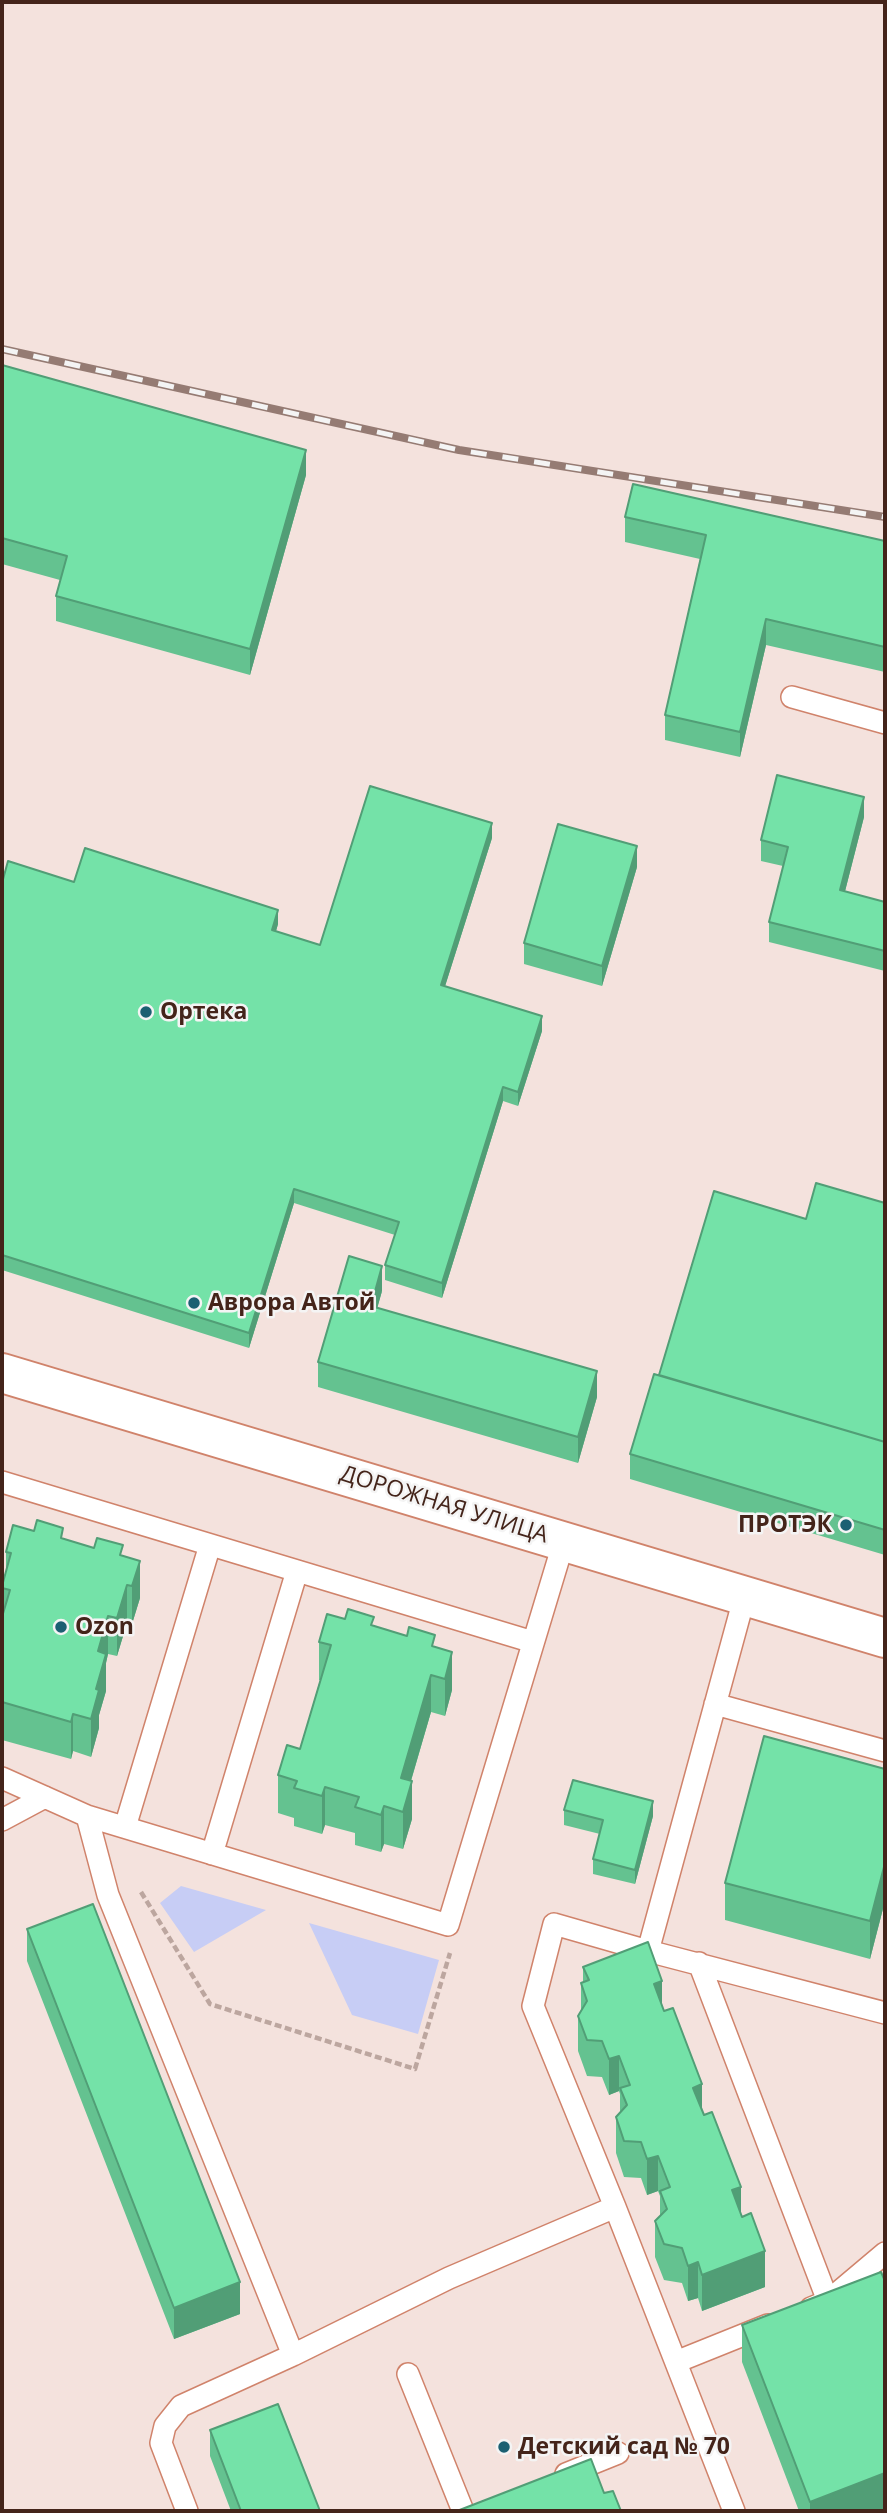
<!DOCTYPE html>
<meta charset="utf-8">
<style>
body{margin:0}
#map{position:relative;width:887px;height:2513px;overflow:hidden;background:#f4e2dd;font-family:"Open Sans",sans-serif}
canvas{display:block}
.frame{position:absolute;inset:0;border:4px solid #44241a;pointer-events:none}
</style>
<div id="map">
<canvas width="887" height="2513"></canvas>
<div class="frame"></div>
</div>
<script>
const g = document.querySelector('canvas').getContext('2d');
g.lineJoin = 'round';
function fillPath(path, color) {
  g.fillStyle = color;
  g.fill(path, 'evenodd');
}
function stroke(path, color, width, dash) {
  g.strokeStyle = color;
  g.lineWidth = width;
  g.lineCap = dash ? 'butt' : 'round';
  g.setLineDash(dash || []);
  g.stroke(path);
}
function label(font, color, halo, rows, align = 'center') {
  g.font = font + ' "Open Sans",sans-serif';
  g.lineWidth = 5;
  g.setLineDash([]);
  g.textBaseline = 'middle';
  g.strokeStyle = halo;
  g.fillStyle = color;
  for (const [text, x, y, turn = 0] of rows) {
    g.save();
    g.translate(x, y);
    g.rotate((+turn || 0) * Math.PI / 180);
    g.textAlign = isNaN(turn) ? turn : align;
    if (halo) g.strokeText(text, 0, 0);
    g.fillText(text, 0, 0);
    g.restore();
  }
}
fillPath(new Path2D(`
 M181,1886L266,1910L194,1952L160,1903Z
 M309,1923L439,1960L418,2034L352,2015Z`), '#c7cdf5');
const service = new Path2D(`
 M792,697L885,723
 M2,1482L533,1642
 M715,1704L885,1751
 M2,1778L87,1816L448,1925L564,1541
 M87,1816L108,1895L293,2355
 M2,1820L45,1797
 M125,1827L210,1545
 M212,1854L297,1571
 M648,1951L885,2013
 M699,1963L828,2301L811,2308
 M828,2301L885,2253
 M676,2362L768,2325
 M408,2374L463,2511
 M566,2474L618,2453
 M187,2511L161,2443L165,2426L181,2406L293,2355L449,2278L615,2207
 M734,2511L615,2207L533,2006L554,1924L648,1951L745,1595`);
const tertiary = new Path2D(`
 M2,1373L885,1638`);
stroke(service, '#d0836b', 24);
stroke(tertiary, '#d0836b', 42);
stroke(new Path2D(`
 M141,1892L210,2004L415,2069L450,1953`), '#bca69f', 4.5, [7, 3.5]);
stroke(service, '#fff', 21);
stroke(tertiary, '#fff', 38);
const rail = new Path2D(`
 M2,349L459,450L885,517`);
stroke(rail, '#957b73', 8);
stroke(rail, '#f4f4f4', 5, [16]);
fillPath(new Path2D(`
 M2,365L306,475L250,675L56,621V596L60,580L2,564Z
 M625,517L885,541V672L766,645L740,757L665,740V715L700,559L625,542Z
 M864,817L845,891L885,902V971L769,942V922L783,866L761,861V840Z
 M492,838L445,986L542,1031L518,1106L503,1101L442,1298L385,1280V1265L395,1235L294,1203L249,1348L2,1270V883L74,882L278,924L276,931L320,945Z
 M637,867L602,986L524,964V943Z
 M885,1203V1555L630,1479V1454L659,1375L806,1219Z
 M382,1291L377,1308L597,1397L578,1463L318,1387V1362Z
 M63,1539L123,1556L140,1598L132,1624L127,1623L117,1656L108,1654L106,1663V1691L99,1715V1728L91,1757L73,1751L71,1759L2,1740V1586L6,1571V1552Z
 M374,1626L435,1647L452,1690L445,1716L431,1712L411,1781L412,1819L403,1849L384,1844L381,1852L355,1845V1833L325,1825L322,1834L294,1826V1818L278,1813V1775L300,1749L320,1680H319V1642Z
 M885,1769V1901L870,1959L725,1920V1883Z
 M564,1810L653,1816L635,1884L593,1874V1859L600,1834L564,1825Z
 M27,1929L240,2314L174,2339L27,1961Z
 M583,1967L662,2007L741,2214L765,2287L702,2311L698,2298L688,2301L682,2283L664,2280L655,2257V2221L660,2216V2196L658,2191L647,2195L641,2178L624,2177L616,2153V2117L620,2112V2094L619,2091L609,2095L602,2077L587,2076L578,2051V2016L581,2011V1983L583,1982Z
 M742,2325L884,2511H799L742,2362Z
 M210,2430L320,2511H231L210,2456Z`), '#64c290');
fillPath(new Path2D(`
 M306,450V475L250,675V649Z
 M766,619V645L740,757V732Z
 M864,797V817L840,911V890Z
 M492,823V838L441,999V985Z
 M637,846V867L602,986V966Z
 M278,910V924L272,945V930Z
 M542,1016V1031L518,1106V1092Z
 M503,1087V1101L442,1298V1283Z
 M294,1189V1203L249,1348V1333Z
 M382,1266V1291L371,1331V1306Z
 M597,1371V1397L578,1463V1437Z
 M140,1561V1598L132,1624V1586Z
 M127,1585V1623L117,1656V1618Z
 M108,1616V1654L106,1663V1691L99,1715V1728L91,1757V1719L96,1689L98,1651Z
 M452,1652V1690L445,1716V1679Z
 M431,1675V1712L402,1811L401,1778Z
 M73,1714V1751L71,1759V1722Z
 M412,1781V1819L403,1849V1812Z
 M325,1787V1825L322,1834V1796Z
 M653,1801V1816L635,1884V1870Z
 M384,1806V1844L381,1852V1815Z
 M885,1863V1901L870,1959V1921Z
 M662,1981V2017L654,1984Z
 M619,2056V2091L609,2095V2059Z
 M702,2084V2120L693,2088Z
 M658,2156V2191L647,2195V2159Z
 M741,2187V2223L732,2190Z
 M765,2251V2287L702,2311V2275Z
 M698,2262V2298L688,2301V2266Z
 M240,2282V2314L174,2339V2308Z
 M885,2473V2511H810V2502Z`), '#519e76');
const building = new Path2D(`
 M2,365L306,450L250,649L56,596L67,556L2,538Z
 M633,484L885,541V647L766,619L740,732L665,715L706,535L625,517Z
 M777,775L864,797L840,890L885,902V951L769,922L788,847L761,840Z
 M370,786L492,823L441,985L542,1016L518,1092L503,1087L442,1283L385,1265L399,1222L294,1189L249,1333L2,1255V883L8,861L74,882L85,848L278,910L272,930L320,945Z
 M558,824L637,846L602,966L524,943Z
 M816,1183L885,1203V1442L659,1375L714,1191L806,1219Z
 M349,1256L382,1266L371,1306L597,1371L578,1437L318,1362Z
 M654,1374L885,1442V1530L630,1454Z
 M37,1520L63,1528L61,1538L94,1548L97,1538L123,1545L120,1555L140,1561L132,1586L127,1585L117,1618L108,1616L98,1651L106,1654L96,1689L99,1690L91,1719L73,1714L71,1722L2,1702V1617L10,1590L2,1588V1586L11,1553L6,1552L13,1525L34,1531Z
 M348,1609L374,1617L371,1625L407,1636L409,1627L435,1635L432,1646L452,1652L445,1679L431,1675L401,1778L412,1781L403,1812L384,1806L381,1815L355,1807L359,1797L325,1787L322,1796L294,1788L297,1781L278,1775L287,1745L300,1749L331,1645L319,1642L327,1614L345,1619Z
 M764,1736L885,1769V1863L870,1921L725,1883Z
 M573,1780L653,1801L635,1870L593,1859L603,1820L564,1810Z
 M93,1904L240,2282L174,2308L27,1929Z
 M648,1942L662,1981L654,1984L664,2011L673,2008L702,2084L693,2088L704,2115L712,2112L741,2187L732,2190L742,2217L751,2213L765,2251L702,2275L698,2262L688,2266L682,2248L664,2244L655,2221L667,2209L660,2191L670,2187L658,2156L647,2159L641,2142L624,2141L616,2117L627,2105L620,2088L630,2085L619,2056L609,2059L602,2041L587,2040L578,2016L587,2001L581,1983L589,1980L583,1967Z
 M881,2272L885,2281V2473L810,2502L742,2325Z
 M278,2404L320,2511H241L210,2430Z
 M591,2459L604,2493L613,2491L621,2511H457Z`);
fillPath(building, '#74e2a8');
stroke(building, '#519e76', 2);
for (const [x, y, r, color] of [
 [146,1012,7,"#1b6072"],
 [194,1303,7,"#1b6072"],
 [846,1525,7,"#1b6072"],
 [61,1627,7,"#1b6072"],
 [504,2447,7,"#1b6072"]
]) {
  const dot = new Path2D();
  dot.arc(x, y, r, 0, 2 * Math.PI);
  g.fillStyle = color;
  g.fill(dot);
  stroke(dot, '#f4f4f4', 2.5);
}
label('bold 23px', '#44241a', '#f4f4f4', [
 ["Ортека",160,1012],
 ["Аврора Автой",208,1303],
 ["ПРОТЭК",832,1525,"right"],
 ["Ozon",75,1627],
 ["Детский сад № 70",518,2447]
], 'left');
label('23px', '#44241a', '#f4f4f4', [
 ["ДОРОЖНАЯ УЛИЦА",444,1505,17]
]);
</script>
